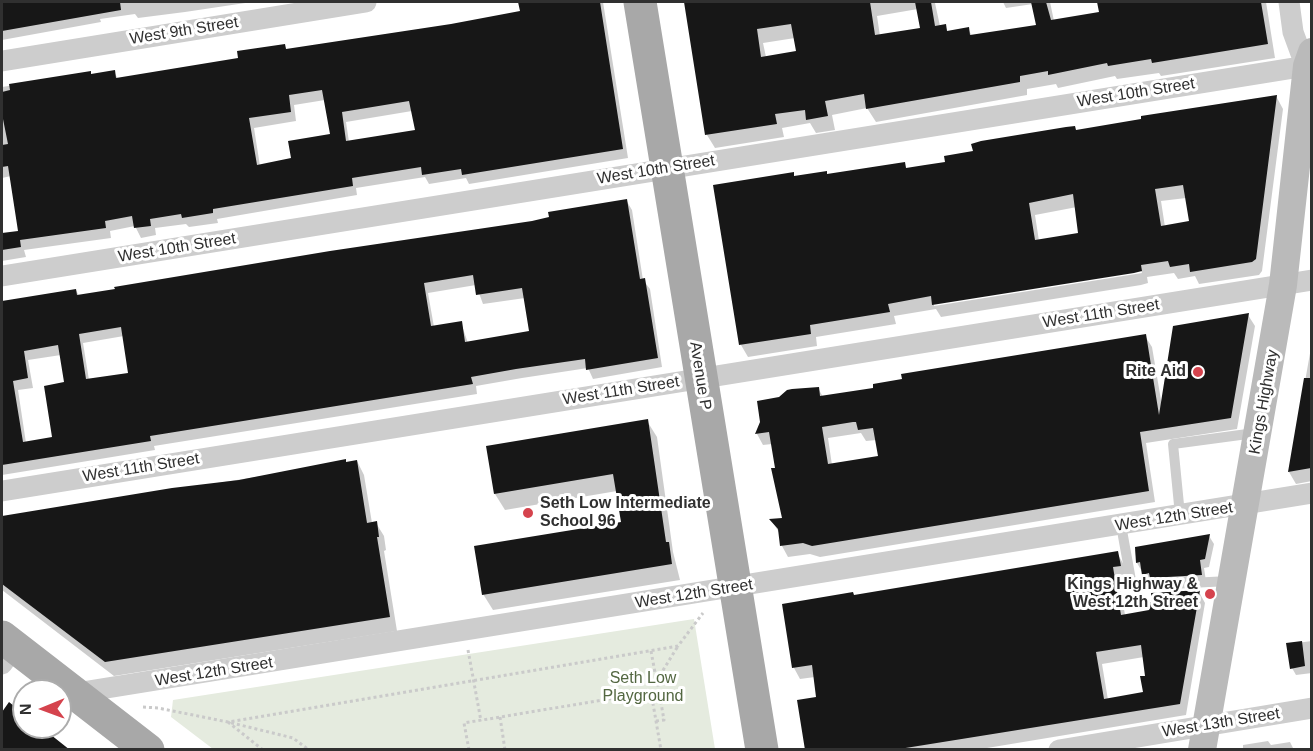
<!DOCTYPE html>
<style>
body{margin:0}
#map{position:relative;width:1313px;height:751px;overflow:hidden;background:#fff;font-family:Helvetica,sans-serif}
canvas{display:block}
.frame{position:absolute;inset:0;border:3px solid #303030;pointer-events:none}
.north{position:absolute;left:12px;top:679px;width:60px;height:60px;box-sizing:border-box;background:#fff;border:2px solid #acacac;border-radius:50%;rotate:269deg;font-size:16px;font-weight:700;line-height:24px;text-align:center;color:#303030}
.north::after{content:'';display:block;margin:auto;width:21px;height:27px;background:#d5434d;clip-path:polygon(50% 0,100% 100%,50% 72%,0 100%)}
</style>
<div id="map">
<canvas width="1313" height="751"></canvas>
<div class="frame"></div>
<div class="north">N</div>
</div>
<script>
const g = document.querySelector('canvas').getContext('2d');
g.lineJoin = 'round';
function fillPath(path, color) {
  g.fillStyle = color;
  g.fill(path, 'evenodd');
}
function stroke(path, color, width, dash) {
  g.strokeStyle = color;
  g.lineWidth = width;
  g.lineCap = dash ? 'butt' : 'round';
  g.setLineDash(dash || []);
  g.stroke(path);
}
function label(font, color, halo, rows, align = 'center') {
  g.font = font + ' Helvetica,sans-serif';
  g.lineWidth = 6;
  g.setLineDash([]);
  g.textBaseline = 'middle';
  g.strokeStyle = halo;
  g.fillStyle = color;
  for (const [text, x, y, turn = 0] of rows) {
    g.save();
    g.translate(x, y);
    g.rotate((+turn || 0) * Math.PI / 180);
    g.textAlign = isNaN(turn) ? turn : align;
    if (halo) g.strokeText(text, 0, 0);
    g.fillText(text, 0, 0);
    g.restore();
  }
}
fillPath(new Path2D(`
 M694,619L715,749H213L171,717L173,700Z`), '#e5ebdf');
fillPath(new Path2D(`
 M2,2H252L185,12L138,18L135,14L100,19L101,22L2,40Z
 M528,2H603L628,158L469,184L466,178L429,184L425,177L356,188L357,195L217,219L218,223L189,227L186,224L155,228L156,235L141,238L135,226L110,231L111,238L24,250L26,257L2,261V235L20,232L11,176L2,178V87L90,73L91,75L114,72L118,79L240,59L284,45L287,50L451,25L521,12L520,3ZM325,100L332,135L293,160L260,166L254,128L296,121L294,105ZM412,111L416,131L349,142L346,122Z
 M686,2H944L935,3L940,26H945L948,32L968,29L972,36L1038,26L1033,4L1006,8L1003,2H1050L1054,21L1101,14L1099,2H1266L1275,58L1161,76L1159,73L1117,79L1115,76L1058,88L1056,84L1027,89V95L876,122L867,108L832,115L835,130L816,133L810,123L782,128L784,137L715,148L707,135ZM918,9L921,29L880,36L877,16ZM795,38L797,52L766,57L763,43Z
 M1276,96L1283,109L1262,271L1259,275L1199,284L1195,276L1178,279L1174,273L1147,277L1148,283L1141,285L941,317L936,309L894,316L896,324L816,337L817,346L748,357L741,345L793,174L795,177L828,176L904,164L907,169L947,163L1076,131ZM1186,198L1190,223L1165,227L1161,201ZM1077,207L1080,234L1039,241L1035,215ZM1141,270L1142,273L934,306V303Z
 M626,200L632,210L643,280L650,289L662,367L593,379L588,368L522,378L476,386L477,394L154,446L155,450L2,475V302L76,290L79,296L532,222ZM476,285L483,304L525,298L530,333L468,343L461,323L434,327L428,293ZM124,336L130,374L89,380L83,343ZM61,355L66,384L54,439L26,443L18,390L33,388L28,360Z
 M1248,315L1255,326L1237,429L1146,443L1155,502L820,557L810,554L788,557L782,546L780,534L772,521L784,519L772,444L763,445L757,434L761,422L818,388L823,397L875,389L1145,336L1152,347L1162,406ZM861,433L866,441L877,440L880,457L832,465L828,438Z
 M1312,342V481L1296,484L1289,472Z
 M647,421L657,437L673,552L680,580L493,610L483,594L623,524L617,491L505,510L495,494L488,447Z
 M357,461L364,475L372,523H376L384,536L386,550L384,551L397,631L114,676L2,590V517Z
 M1209,536L1214,544L1209,567L1204,568L1206,581L1148,582L1137,563L1135,550Z
 M1117,553L1124,565L1126,578L1119,579L1125,615L1151,611L1199,592L1205,603L1186,715L975,750H807L818,698L815,677L800,679L794,668L783,605L854,597ZM1144,657L1147,677L1145,693L1108,700L1102,664Z
 M1312,641V673L1296,675L1292,668L1288,644Z
 M1268,741L1271,745L1290,742L1294,750H1243V745Z`), '#0003');
fillPath(new Path2D(`
 M2,2H120L121,10L2,31Z
 M518,2H600L623,149L462,175L461,169L422,175L421,167L352,178L353,186L213,209V213L182,218L181,214L150,219L151,226L134,228L132,216L105,221L106,228L20,240L21,247L2,250V233L18,231L8,166L2,167V145L8,144L2,114V92L10,90L9,84L91,71V74L115,70L116,78L238,58L237,51L285,44L286,49L451,24L520,11ZM322,90L330,134L288,141L291,158L257,165L249,118L291,112L289,95ZM409,101L415,130L346,141L342,112Z
 M684,2H870L875,35L920,28L915,2H931L935,26L946,24L947,31L969,27L970,35L1036,25L1031,2H1046L1051,20L1099,12L1097,2H1261L1268,44L1152,63L1151,59L1108,66L1107,63L1048,75V71L1020,76V82L866,109L864,94L825,101L828,116L806,120L805,110L775,114L777,124L705,135ZM791,24L796,51L761,57L757,29Z
 M1277,95L1256,259L1252,262L1190,272L1189,264L1170,267L1168,261L1141,265L1142,271L1134,273L932,305L931,296L888,304L890,312L810,325L811,334L739,345L713,185L794,172V176L827,171V174L905,162L906,168L925,165L945,162L944,156L973,151L971,144L981,141L1066,127L1075,126L1076,130L1141,119V116ZM1183,185L1189,221L1161,226L1155,189ZM1073,194L1078,233L1035,240L1029,203Z
 M627,199L640,279L645,278L658,358L586,370L585,359L516,369L471,377L473,384L150,436L151,441L2,465V301L76,289L77,295L115,289L114,287L330,251L532,221L549,217L548,212ZM473,275L476,295L522,288L529,331L465,342L462,321L431,326L424,283ZM121,327L128,373L86,379L79,334ZM58,345L64,382L44,386L52,437L23,442L13,381L28,378L24,351Z
 M1249,313L1231,418L1140,432L1149,491L812,546L803,543L780,546L778,529L769,519L782,518L771,468H775L769,432L755,434L760,422L757,401L779,397L787,390L792,389L819,387L820,396L873,388V384L902,379L901,374L1146,334L1159,415L1173,326ZM853,422H856L858,430L873,428L878,456L828,464L822,427Z
 M1304,378H1311V468L1288,472Z
 M648,419L666,542H669L672,564L482,595L474,546L621,522L613,474L494,494L486,446Z
 M346,459V462L357,460L367,523L377,521L379,537H377L390,617L105,662L2,584V516L172,488L239,480Z
 M1210,534L1205,559L1200,560L1202,575L1150,578L1149,573L1142,575L1140,562L1136,563L1135,547Z
 M1118,551L1121,566L1113,567L1121,615L1149,610L1148,603L1152,602L1151,593L1200,590L1180,704L893,750H805L797,700L816,697L812,665L792,668L782,604L853,592L854,595ZM1141,645L1145,676H1140L1143,692L1104,699L1096,652Z
 M1302,641L1305,666L1290,669L1286,643Z
 M9,702L24,714V727H41L70,750H2V712Z`), '#171717');
stroke(new Path2D(`
 M468,650L481,721
 M651,651L656,678
 M143,707L158,708L228,722L678,646L703,613
 M500,717L505,750
 M656,721L664,720L657,680L678,646
 M263,750L228,722L293,738L309,750
 M469,750L464,723L651,692L661,750`), '#cacaca', 3, [3, 3]);
stroke(new Path2D(`
 M1180,515L1173,444L1255,433
 M1121,525L1132,586L1229,581`), '#cdcdcd', 10);
stroke(new Path2D(`
 M1289,2L1293,32L1308,73
 M2,61L366,2
 M2,276L1312,65
 M2,491L1312,280
 M2,664L14,647
 M76,693L1312,493
 M1059,750L1312,708`), '#cdcdcd', 21);
stroke(new Path2D(`
 M1202,750L1283,285L1307,66L1312,52`), '#bababa', 28);
stroke(new Path2D(`
 M640,2L762,750
 M2,637L148,750`), '#a8a8a8', 33);
for (const [x, y, r, color] of [
 [1198,372,6,"#d5434d"],
 [528,513,6,"#d5434d"],
 [1210,594,6,"#d5434d"]
]) {
  const dot = new Path2D();
  dot.arc(x, y, r, 0, 2 * Math.PI);
  g.fillStyle = color;
  g.fill(dot);
  stroke(dot, '#fff', 2);
}
label('16px', '#303030', '#fff', [
 ["West 9th Street",184,31,-9],
 ["West 10th Street",1136,93,-9],
 ["West 10th Street",656,170,-9],
 ["West 10th Street",177,248,-9],
 ["West 11th Street",1101,314,-9],
 ["Avenue P",700,376,81],
 ["West 11th Street",621,391,-9],
 ["Kings Highway",1264,402,-80],
 ["West 11th Street",141,468,-9],
 ["West 12th Street",1174,517,-9],
 ["West 12th Street",694,594,-9],
 ["West 12th Street",214,672,-9],
 ["West 13th Street",1221,723,-9]
]);
label('bold 16px', '#303030', '#fff', [
 ["Rite Aid",1186,372],
 ["Seth Low Intermediate",540,504,"left"],
 ["School 96",540,522,"left"],
 ["Kings Highway &",1198,585],
 ["West 12th Street",1198,603]
], 'right');
label('16px', '#536741', '#fff', [
 ["Seth Low",643,679],
 ["Playground",643,697]
]);
</script>
